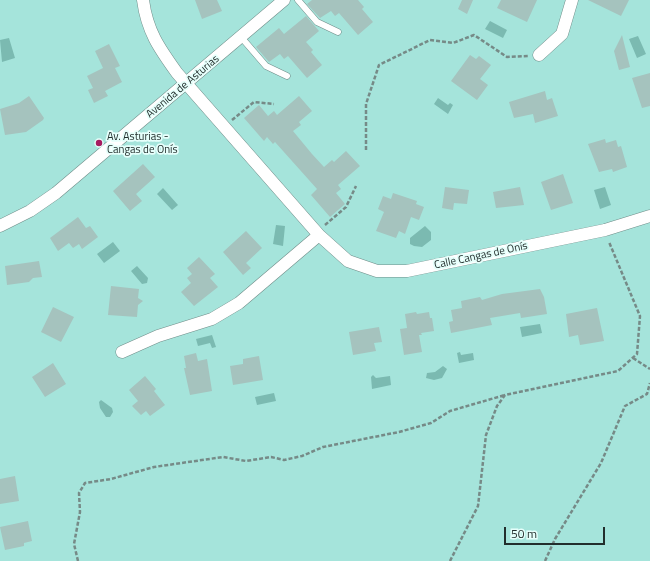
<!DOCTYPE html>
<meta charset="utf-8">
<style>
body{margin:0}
#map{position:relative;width:650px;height:561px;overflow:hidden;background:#d4f3ee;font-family:"Titillium Web",sans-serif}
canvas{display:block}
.scale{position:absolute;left:504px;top:527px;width:101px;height:18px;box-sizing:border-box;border:2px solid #222e2c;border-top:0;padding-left:5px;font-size:12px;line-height:14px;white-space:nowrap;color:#222e2c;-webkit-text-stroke:3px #e6fffb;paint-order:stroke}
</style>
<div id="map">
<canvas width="650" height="561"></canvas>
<div class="scale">50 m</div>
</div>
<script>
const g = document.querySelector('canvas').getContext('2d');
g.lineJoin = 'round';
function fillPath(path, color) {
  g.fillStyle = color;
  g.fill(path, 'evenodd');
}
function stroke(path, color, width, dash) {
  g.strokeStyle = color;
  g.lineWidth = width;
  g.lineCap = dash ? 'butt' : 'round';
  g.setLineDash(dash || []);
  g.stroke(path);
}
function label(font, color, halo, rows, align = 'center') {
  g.font = font + ' "Titillium Web",sans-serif';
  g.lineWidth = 3.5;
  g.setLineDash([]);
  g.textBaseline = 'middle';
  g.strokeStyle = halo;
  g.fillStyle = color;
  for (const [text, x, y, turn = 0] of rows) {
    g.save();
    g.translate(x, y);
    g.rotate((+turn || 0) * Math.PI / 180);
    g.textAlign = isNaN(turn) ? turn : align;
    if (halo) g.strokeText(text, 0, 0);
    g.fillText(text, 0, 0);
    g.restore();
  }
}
fillPath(new Path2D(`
 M0,0H650V561H0Z`), '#a5e4db');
fillPath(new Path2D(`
 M490,21L507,30L503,38L485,29Z
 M638,36L646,54L637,58L629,39Z
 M9,38L15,58L2,62L0,40Z
 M438,98L448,105L450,103L453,105L448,114L434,104Z
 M605,187L611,205L600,209L594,190Z
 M163,188L178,205L172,210L157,194Z
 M276,225L285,226L283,246L273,244Z
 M425,226L431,232V240L422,247L414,246L410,244V238Z
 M113,242L120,251L104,263L97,254Z
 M137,266L148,278L147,283L142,284L131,271Z
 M540,324L542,333L522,337L520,327Z
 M212,335L216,347L212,348L210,343L198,346L196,339Z
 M460,352L461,355L473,353L474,360L459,363L457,353Z
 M443,366L447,369L442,378L434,380L426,378L427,373L435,372Z
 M373,375L376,378L390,376L391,385L372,389L371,377Z
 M274,393L276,401L257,405L255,397Z
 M101,400L112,408L113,412L110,417H106L100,408L99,402Z`), '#7bbab1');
fillPath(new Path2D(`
 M195,0H217L222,11L202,19Z
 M312,0H358L364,7L362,9L373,22L358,35L339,13L335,16L331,11L320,18L307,4Z
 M462,0H473L467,14L458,9Z
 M501,0H537L527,22L497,8Z
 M588,0H629L621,16Z
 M306,16L319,31L306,42L313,50L311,52L322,65L307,78L288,56L284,59L280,54L269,62L256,47L279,28L284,34Z
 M622,35L630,67L619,70L614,51Z
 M109,44L120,66L115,68L122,82L105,91L108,96L94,103L88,90L93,88L87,76L103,68L95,51Z
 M470,55L476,59L479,56L491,65L480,79L488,85L477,100L451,81Z
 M650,73V106L642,108L632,78Z
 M545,91L547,100L552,98L558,116L535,123L533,114L514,118L509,102Z
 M29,96L44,118L43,120L26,132L5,135L0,109L19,103Z
 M299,96L312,111L299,122L301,125L293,131L312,154L324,167L332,160L334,162L346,151L360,166L338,185L341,189L336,193L345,204L330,217L311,195L317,189L275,142L273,144L267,137L264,141L244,118L259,105L268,116L274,111L277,115Z
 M605,139L606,143L616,140L618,147L621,146L627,167L613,172L612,169L599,172L588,144Z
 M143,164L155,177L136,194L142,201L130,211L113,191Z
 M563,174L573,203L551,210L541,182Z
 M445,187L469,190L467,204L454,203L453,210L442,208Z
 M520,187L524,205L496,208L493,192Z
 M393,193L417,201L416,204L424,207L419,220L411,217L405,234L399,231L396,238L376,231L384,212L378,209L383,196L391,199Z
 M78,217L86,228L90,226L98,237L82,249L79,244L73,248L69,243L58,251L50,238Z
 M246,231L262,248L246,263L251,268L243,275L223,252Z
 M199,257L215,274L210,278L218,287L194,306L181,292L191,283L187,278L192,274L187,268Z
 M39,261L42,277L33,278L29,282L7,285L5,266Z
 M111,286L139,289L138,298L143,301L138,305L137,317L108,315Z
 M540,289L544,297L547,314L521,318L520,313L490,318L492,325L451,333L449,322L453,321L451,310L462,308L461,301L480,297L482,300L502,294Z
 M53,307L74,317L61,342L41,332Z
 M597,308L604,341L580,345L578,335L569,337L566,314Z
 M416,312L417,314L429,312L430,318H432L434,331L421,333L422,335H419L422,352L404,355L400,329L407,328L405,314Z
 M379,327L382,342L374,343L376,351L353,355L349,332Z
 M196,353L198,361L207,359L212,391L190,395L184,368H186L184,356Z
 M259,356L263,380L233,385L230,366L243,364V359Z
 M53,363L66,384L45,397L32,377Z
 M145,376L156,389L154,391L165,405L150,416L146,411L141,415L132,406L138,401L129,390Z
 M15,476L19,501L0,504V479Z
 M28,521L32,541L24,543V546L5,550L0,527Z`), '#a5c3be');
const lane = new Path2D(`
 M298,0L317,22L338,32
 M241,37L266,66L287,76`);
const street = new Path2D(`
 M143,0C147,31 159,48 177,73L319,235L348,261L377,271H407L605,230L650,216
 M539,55L562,34L572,0
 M0,226L30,211L56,193L284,0
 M122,352L158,336L212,319L239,303L319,235`);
stroke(lane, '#708d89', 7);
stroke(street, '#708d89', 13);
stroke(new Path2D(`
 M232,120L254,102L274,104
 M366,150V104L379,65L430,40L453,43L474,35L507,57L528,56
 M325,225L346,207L356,186
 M633,358L650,369
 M78,561L74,544L80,512L79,493L85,483L111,479L154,467L223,457L246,461L271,457L284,460L302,456L323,447L399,432L431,423L450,411L505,395
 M450,561L478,506L486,435L497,406L505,395L618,371L637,354L640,316L609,242
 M545,561L555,539L601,463L625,406L647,394L650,383`), '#768a87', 2.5, [4, 2]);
stroke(lane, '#fff', 6);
stroke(street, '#fff', 12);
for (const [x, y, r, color] of [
 [99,143,4,"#a61b60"]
]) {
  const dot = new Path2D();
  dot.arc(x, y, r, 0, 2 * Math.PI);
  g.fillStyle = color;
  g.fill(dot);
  stroke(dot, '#e6fffb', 1.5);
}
label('11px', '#222e2c', '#e6fffb', [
 ["Avenida de Asturias",183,87,-40],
 ["Calle Cangas de Onís",481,256,-12]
]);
label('11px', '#222e2c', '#e6fffb', [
 ["Av. Asturias -",107,137],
 ["Cangas de Onís",107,150]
], 'left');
</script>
